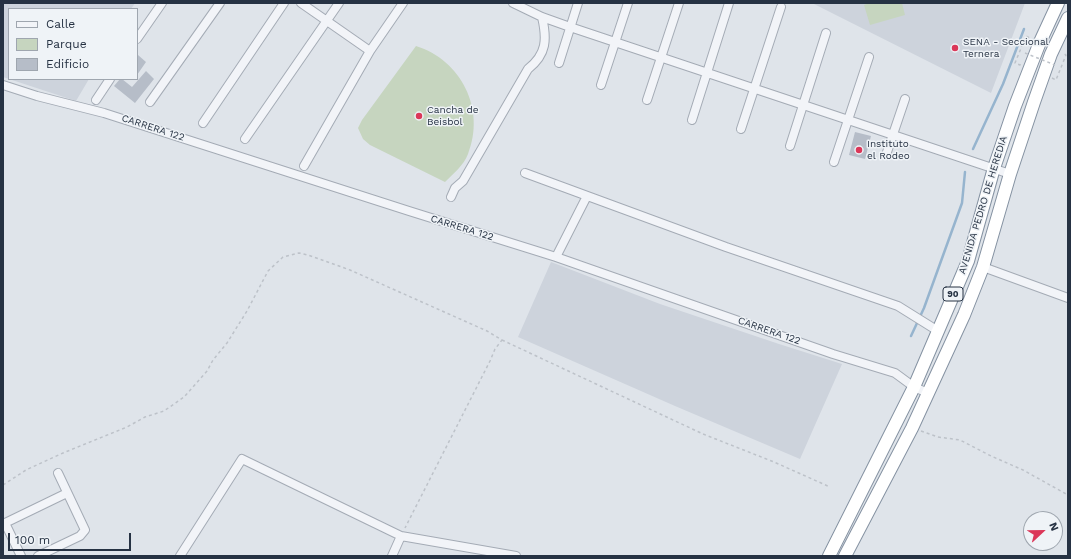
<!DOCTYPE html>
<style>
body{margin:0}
#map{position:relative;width:1071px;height:559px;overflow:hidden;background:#dfe4ea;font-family:"Work Sans",sans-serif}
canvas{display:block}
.frame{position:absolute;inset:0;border:4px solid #263243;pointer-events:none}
.legend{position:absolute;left:8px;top:8px;width:130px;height:72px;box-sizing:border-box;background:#eff3f7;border:1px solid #9fa6af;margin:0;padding:5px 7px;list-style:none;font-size:12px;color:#263243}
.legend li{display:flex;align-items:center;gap:8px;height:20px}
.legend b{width:20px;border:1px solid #9fa6af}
.north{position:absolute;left:1023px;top:511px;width:40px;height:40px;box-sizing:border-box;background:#eff3f7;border:1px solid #9fa6af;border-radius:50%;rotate:68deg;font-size:11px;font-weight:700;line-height:16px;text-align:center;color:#263243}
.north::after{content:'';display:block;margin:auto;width:14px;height:18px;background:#db3759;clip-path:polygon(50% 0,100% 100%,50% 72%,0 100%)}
.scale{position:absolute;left:8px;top:533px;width:123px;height:18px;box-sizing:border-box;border:2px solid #263243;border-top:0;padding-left:5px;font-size:12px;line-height:14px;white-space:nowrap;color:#263243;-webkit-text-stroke:3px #eff3f7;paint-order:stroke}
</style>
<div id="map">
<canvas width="1071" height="559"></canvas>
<div class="frame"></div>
<ul class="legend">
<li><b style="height:5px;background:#f2f4f8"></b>Calle</li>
<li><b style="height:11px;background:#c6d5bf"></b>Parque</li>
<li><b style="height:11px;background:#b6bdc8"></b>Edificio</li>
</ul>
<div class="north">N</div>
<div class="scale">100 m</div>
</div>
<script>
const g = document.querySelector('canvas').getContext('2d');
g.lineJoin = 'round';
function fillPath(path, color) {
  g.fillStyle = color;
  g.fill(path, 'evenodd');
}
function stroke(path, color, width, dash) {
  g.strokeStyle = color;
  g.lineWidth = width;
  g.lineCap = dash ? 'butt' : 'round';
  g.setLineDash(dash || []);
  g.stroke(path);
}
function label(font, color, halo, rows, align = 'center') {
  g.font = font + ' "Work Sans",sans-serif';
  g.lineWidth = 3;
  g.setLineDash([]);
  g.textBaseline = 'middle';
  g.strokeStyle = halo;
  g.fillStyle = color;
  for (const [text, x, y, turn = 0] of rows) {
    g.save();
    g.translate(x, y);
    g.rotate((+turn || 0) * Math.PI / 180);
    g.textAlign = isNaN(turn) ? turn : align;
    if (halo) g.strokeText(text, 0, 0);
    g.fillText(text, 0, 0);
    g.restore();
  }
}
fillPath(new Path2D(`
 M3,3H135L131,9H9V79H89L76,101L3,77Z
 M812,3H1025L991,93Z
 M551,262L660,304L779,344L842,364L800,459L675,406L518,337Z`), '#cdd3dc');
fillPath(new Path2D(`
 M869,3H902L905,15L870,25L864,5Z
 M416,46C461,60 486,109 468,154C464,165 453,174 445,182L370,145L363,139L358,128L362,120Z`), '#c6d5bf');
stroke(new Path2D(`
 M973,149L1003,84L1024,29
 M911,336L924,308L962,203L965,172`), '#96b4ce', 2.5);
fillPath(new Path2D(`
 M138,55L146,62L137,75V56Z
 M146,71L154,79L135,103L114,86L120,79H122L132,87Z
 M855,132L871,136L865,159L849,155Z`), '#b6bdc8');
const minor = new Path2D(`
 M301,3L370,51
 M513,3L542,17L570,27L1010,174
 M137,39L162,3
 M559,63L578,3
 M3,85L37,96L104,113L409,211L556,257L833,354L895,373L914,387L928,393
 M601,85L628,3
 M96,100L110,79
 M647,100L679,3
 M150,102L220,3
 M692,120L729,3
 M203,123L284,3
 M741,129L781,7
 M245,139L339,3
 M790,146L826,33
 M886,155L905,99
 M834,162L869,57
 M304,166L370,51L403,3
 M525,173L726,247L898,306L938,331
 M451,197L455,188L463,181L528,69C547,54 547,39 542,17
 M556,257L587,196
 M983,267L1068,298
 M5,523L21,556
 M3,524L67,493
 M38,556L80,536L85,530L58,473
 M180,556L242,459L401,536L516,556
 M392,556L401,536`);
const highway = new Path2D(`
 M829,556L914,387L968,261L994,168L1015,106L1040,42L1058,3
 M845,556L912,428L964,315L983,267L1010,174L1034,102L1051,54L1068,18`);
stroke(minor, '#a4abb5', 10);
stroke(highway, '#8592a2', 14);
stroke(new Path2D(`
 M1020,64V65L1015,63L1026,36L1030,38
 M1052,78L1056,80L1066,55L1063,53
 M502,340L703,434L774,462L830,487
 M921,431L938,437L960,440L991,456L1023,470L1068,495
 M3,485L26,470L63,453L127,427L145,417L164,411L184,397L207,371L213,360L227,343L247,311L268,271L283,257L299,253L308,255L350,270L487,331L502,340L495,349L490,361L405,528`), '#bdc2c9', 1.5, [3, 3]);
stroke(minor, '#f2f4f8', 8);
stroke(highway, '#fff', 12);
stroke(new Path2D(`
 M1025,53L1055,65`), '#bdc2c9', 1.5, [3, 3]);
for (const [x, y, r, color] of [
 [955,48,4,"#db3759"],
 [419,116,4,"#db3759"],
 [859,150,4,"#db3759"]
]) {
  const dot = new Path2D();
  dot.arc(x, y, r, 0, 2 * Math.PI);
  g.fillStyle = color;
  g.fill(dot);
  stroke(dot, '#eff3f7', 1.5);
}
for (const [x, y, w] of [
 [953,294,20]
]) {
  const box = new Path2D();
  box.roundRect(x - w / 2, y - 7, w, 14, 3);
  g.fillStyle = '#eff3f7';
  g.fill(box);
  stroke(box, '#263243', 1);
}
label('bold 9px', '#263243', null, [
 ["90",953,294]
]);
label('10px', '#263243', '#eff3f7', [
 ["SENA - Seccional",963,42],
 ["Ternera",963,54],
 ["Cancha de",427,110],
 ["Beisbol",427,122],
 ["Instituto",867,144],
 ["el Rodeo",867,156]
], 'left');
label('10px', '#263243', '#eff3f7', [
 ["CARRERA 122",153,128,18],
 ["AVENIDA PEDRO DE HEREDIA",983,205,-73],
 ["CARRERA 122",462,228,17],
 ["CARRERA 122",769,331,19]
]);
</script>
